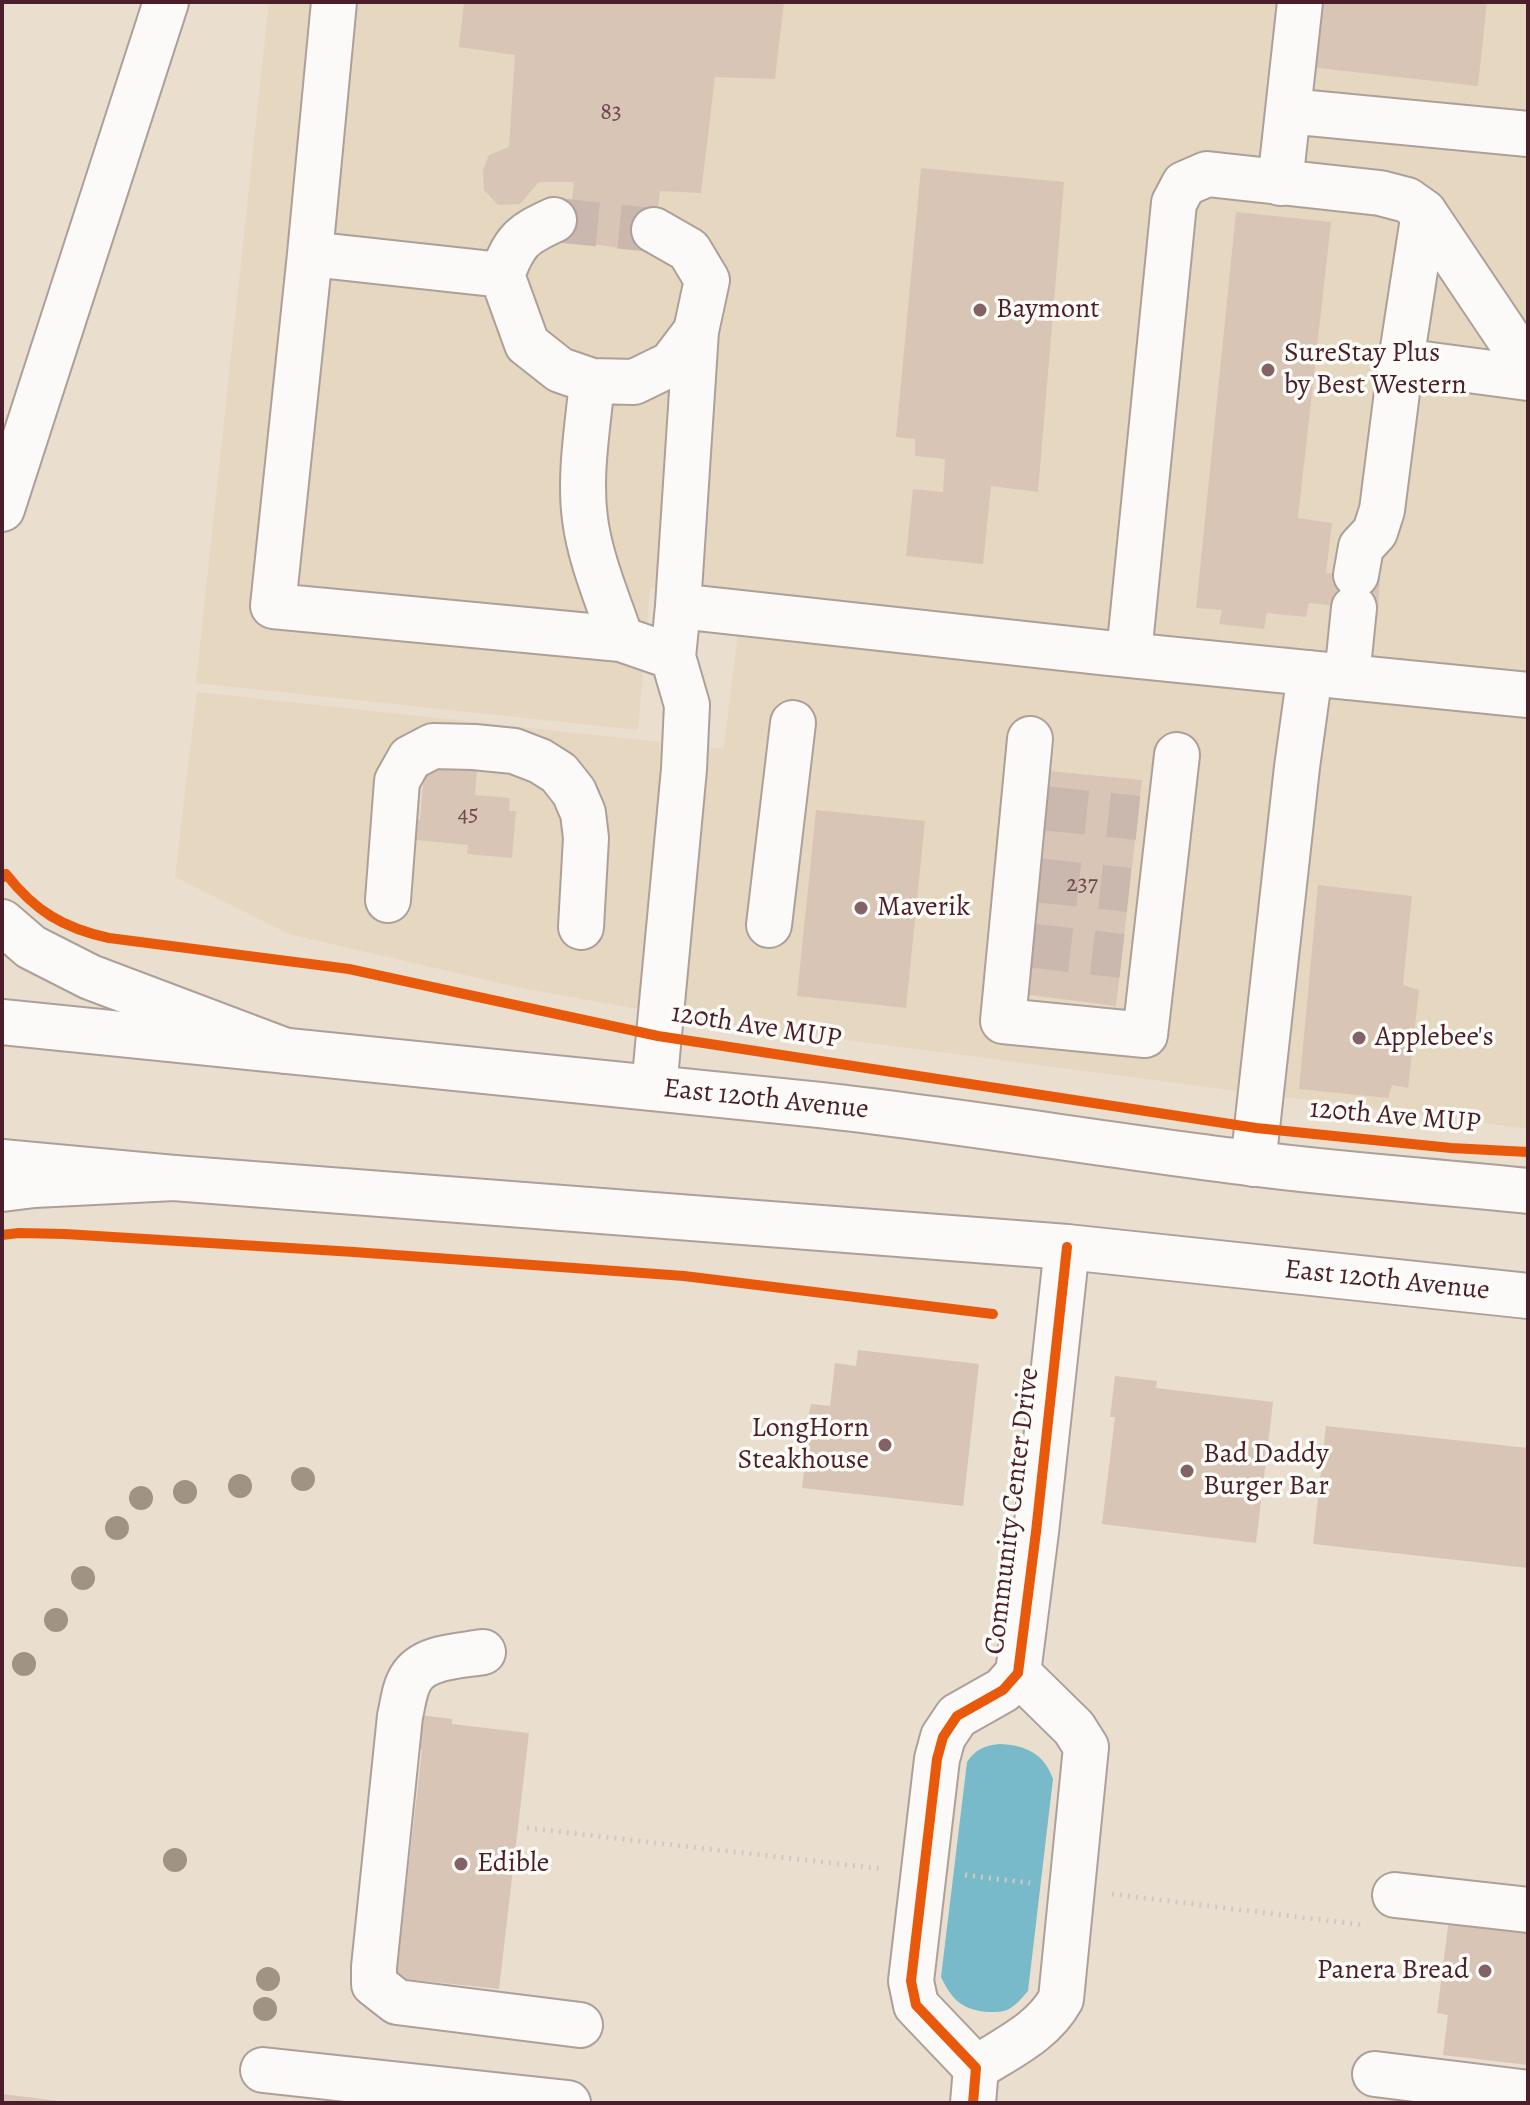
<!DOCTYPE html>
<style>
body{margin:0}
#map{position:relative;width:1530px;height:2105px;overflow:hidden;background:#eadecf;font-family:Alegreya,serif}
canvas{display:block}
.frame{position:absolute;inset:0;border:4px solid #4a1f2b;pointer-events:none}
</style>
<div id="map">
<canvas width="1530" height="2105"></canvas>
<div class="frame"></div>
</div>
<script>
const g = document.querySelector('canvas').getContext('2d');
g.lineJoin = 'round';
function fillPath(path, color) {
  g.fillStyle = color;
  g.fill(path, 'evenodd');
}
function stroke(path, color, width, dash) {
  g.strokeStyle = color;
  g.lineWidth = width;
  g.lineCap = dash ? 'butt' : 'round';
  g.setLineDash(dash || []);
  g.stroke(path);
}
function label(font, color, halo, rows, align = 'center') {
  g.font = font + ' Alegreya,serif';
  g.lineWidth = 7;
  g.setLineDash([]);
  g.textBaseline = 'middle';
  g.strokeStyle = halo;
  g.fillStyle = color;
  for (const [text, x, y, turn = 0] of rows) {
    g.save();
    g.translate(x, y);
    g.rotate((+turn || 0) * Math.PI / 180);
    g.textAlign = isNaN(turn) ? turn : align;
    if (halo) g.strokeText(text, 0, 0);
    g.fillText(text, 0, 0);
    g.restore();
  }
}
fillPath(new Path2D(`
 M269,2H1528V684L650,588L638,730L196,683Z
 M738,631L1528,718V1129L710,1022L521,988L289,934L175,877L197,692L724,749Z`), '#e6d7c0');
fillPath(new Path2D(`
 M999,1744C1025,1745 1044,1753 1053,1779L1028,1991C1022,1998 1016,2005 1009,2009C1004,2012 996,2012 990,2012C963,2011 952,2000 941,1977L967,1762C976,1749 984,1746 999,1744Z`), '#78bac9');
fillPath(new Path2D(`
 M464,2H784L775,79L715,77L701,193L660,191L652,252L553,239L556,199H572L574,182H539L520,204L498,205L484,190L483,170L489,155L509,147L515,55L459,47Z
 M1316,2H1487L1478,86L1309,67Z
 M921,168L1064,182L1038,492L991,486L983,564L906,556L913,489L943,492L945,459L915,456V439L896,437Z
 M1236,212L1331,222L1298,518L1332,523L1326,573L1380,577L1378,611L1309,603L1306,617L1267,613L1264,629L1219,624L1222,610L1196,608Z
 M425,765L477,769L475,795L510,798L509,811H516L512,858L467,854L468,845L405,839L407,818L420,820Z
 M1048,771L1142,780L1116,1006L1022,994Z
 M816,810L925,821L906,1008L797,996Z
 M1318,885L1412,896L1403,985L1419,990L1408,1088L1392,1085L1388,1098L1299,1089Z
 M858,1350L979,1364L963,1506L802,1488L804,1471L797,1470L803,1419L808,1420L811,1404L830,1406L835,1363L856,1366Z
 M1115,1376L1157,1381L1156,1388L1273,1402L1256,1543L1102,1524L1115,1417H1110Z
 M1326,1426L1528,1448V1568L1313,1544Z
 M420,1715L452,1719V1724L529,1733L499,1989L396,1978L422,1750L416,1749Z
 M1449,1919L1528,1929V2065L1443,2055L1448,2015L1437,2013Z
 M2,2094L59,2101L58,2103H2Z`), '#d9c5b6');
stroke(new Path2D(`
 M554,220L654,230
 M1043,808L1138,818
 M1035,880L1129,890
 M1027,945L1122,956`), '#cab8ae', 44, [44, 22]);
const minor = new Path2D(`
 M334,2L310,254L273,606L621,639L673,657
 M1300,2L1288,111L1528,134
 M1280,183L1288,111
 M1424,212L1401,361L1528,378
 M554,220C521,235 515,241 502,275L527,344L560,370L592,381L634,382L671,364L696,331
 M310,254L502,275
 M592,381C588,426 579,474 585,519C590,559 608,600 621,639
 M1356,575L1361,547L1375,532L1382,510L1401,361
 M678,606L1108,653L1528,695
 M1129,654L1174,203L1184,184L1207,174L1380,193L1407,200L1424,212L1528,367
 M1347,677L1354,608
 M1030,739L1003,1021L1145,1035L1177,755
 M388,900L397,781L410,758L433,746L474,747L514,751L540,761L559,773L574,792L583,813L586,838L581,927
 M769,925L793,723
 M654,1088L684,769L687,705L673,657L678,606L696,331L707,280L689,250L654,230
 M1253,1164L1297,767L1310,673
 M483,1652C460,1656 424,1656 411,1678C404,1689 403,1704 400,1716L374,1967V1984L397,2002L580,2025
 M1395,1895L1528,1910
 M976,2068C1007,2048 1043,2032 1061,1999L1086,1747L1074,1728L1018,1673
 M263,2070L568,2103
 M1375,2074L1528,2093
 M973,2103L976,2068L916,2005L911,1981L937,1759L943,1737L957,1716L1003,1690L1018,1673L1036,1532L1067,1247`);
const major = new Path2D(`
 M2,1022L820,1105C963,1121 1105,1145 1249,1163C1341,1175 1435,1181 1528,1191
 M2,1162L174,1178L1067,1247L1528,1296`);
const highway = new Path2D(`
 M2,509L166,2
 M2,922L31,947L90,977L286,1051
 M2,1189L34,1185L174,1178`);
stroke(minor, '#aca099', 48);
stroke(major, '#aca099', 48);
stroke(highway, '#aca099', 48);
stroke(new Path2D(`
 M527,1828L883,1869
 M965,1875L1030,1883
 M1112,1894L1364,1925`), '#cfc9c6', 5, [2, 6]);
stroke(minor, '#fcfaf8', 44);
stroke(major, '#fcfaf8', 44);
stroke(highway, '#fcfaf8', 44);
stroke(new Path2D(`
 M2,878L6,874C35,911 63,928 109,938L349,969L658,1036L1256,1128L1451,1148L1528,1152
 M2,1235L19,1233L65,1234L354,1252L684,1276L993,1314
 M973,2103L976,2068L916,2005L911,1981L937,1759L943,1737L957,1716L1003,1690L1018,1673L1036,1532L1067,1247`), '#e8590c', 10);
g.fillStyle = '#a19384';
for (const [x, y] of [
 [303,1479],
 [240,1486],
 [185,1492],
 [141,1498],
 [117,1528],
 [83,1578],
 [56,1620],
 [24,1664],
 [175,1860],
 [268,1979],
 [265,2009]
]) {
  g.beginPath();
  g.arc(x, y, 12, 0, 2 * Math.PI);
  g.fill();
}
for (const [x, y, r, color] of [
 [980,310,8,"#826264"],
 [1268,370,8,"#826264"],
 [861,908,8,"#826264"],
 [1359,1038,8,"#826264"],
 [885,1445,8,"#826264"],
 [1187,1471,8,"#826264"],
 [461,1864,8,"#826264"],
 [1485,1971,8,"#826264"]
]) {
  const dot = new Path2D();
  dot.arc(x, y, r, 0, 2 * Math.PI);
  g.fillStyle = color;
  g.fill(dot);
  stroke(dot, '#fdfcf7', 3);
}
label('24px', '#6e484e', null, [
 ["83",611,113],
 ["45",468,815],
 ["237",1082,885]
]);
label('28px', '#4a1f2b', '#fdfcf7', [
 ["Baymont",996,310],
 ["SureStay Plus",1284,354],
 ["by Best Western",1284,386],
 ["Maverik",877,908],
 ["Applebee's",1375,1038],
 ["LongHorn",869,1429,"right"],
 ["Steakhouse",869,1461,"right"],
 ["Bad Daddy",1203,1455],
 ["Burger Bar",1203,1487],
 ["Edible",477,1864],
 ["Panera Bread",1469,1971,"right"]
], 'left');
label('28px', '#4a1f2b', '#fdfcf7', [
 ["120th Ave MUP",756,1027,9],
 ["East 120th Avenue",766,1100,6],
 ["120th Ave MUP",1395,1117,5],
 ["East 120th Avenue",1387,1281,6],
 ["Community Center Drive",1013,1511,-83]
]);
</script>
